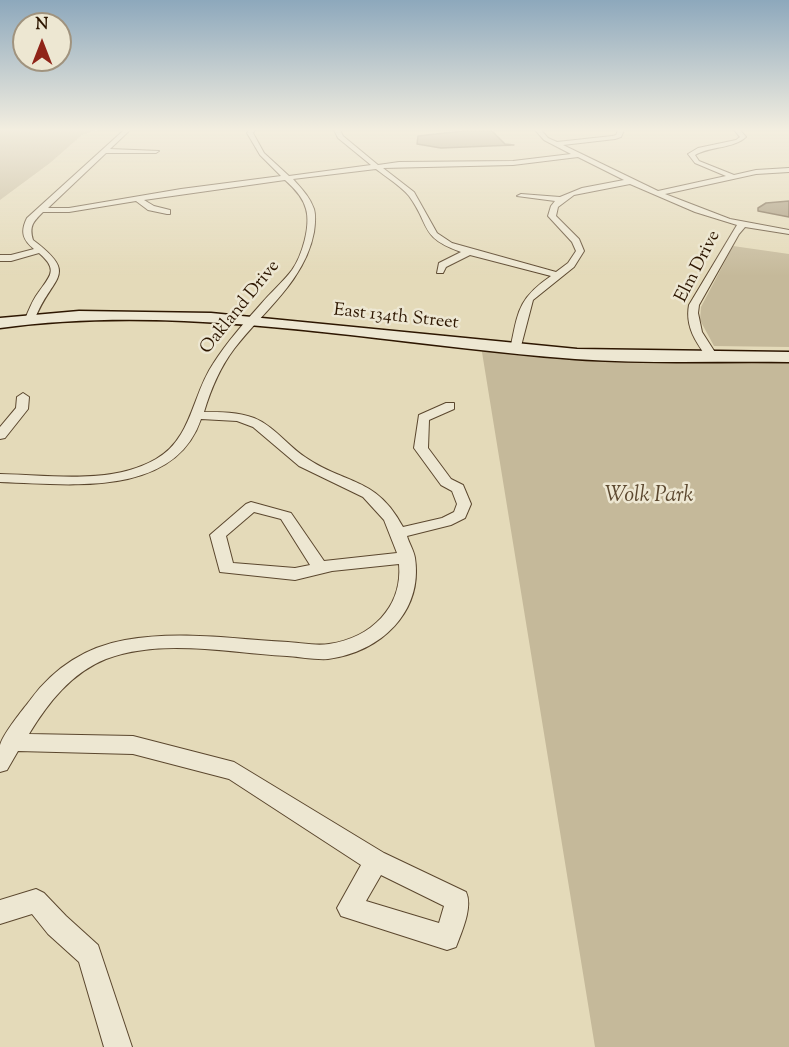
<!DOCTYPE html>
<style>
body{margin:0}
#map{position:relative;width:789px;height:1047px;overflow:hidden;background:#e4dab9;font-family:"Sorts Mill Goudy",serif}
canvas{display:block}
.north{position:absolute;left:12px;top:12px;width:60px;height:60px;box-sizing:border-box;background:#ede7d2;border:2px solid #a0937e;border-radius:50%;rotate:0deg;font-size:16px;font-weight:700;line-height:24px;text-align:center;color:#2d1600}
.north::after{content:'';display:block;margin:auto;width:21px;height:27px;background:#8f2418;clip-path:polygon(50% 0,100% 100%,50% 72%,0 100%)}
</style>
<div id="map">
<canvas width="789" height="1047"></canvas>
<div class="north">N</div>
</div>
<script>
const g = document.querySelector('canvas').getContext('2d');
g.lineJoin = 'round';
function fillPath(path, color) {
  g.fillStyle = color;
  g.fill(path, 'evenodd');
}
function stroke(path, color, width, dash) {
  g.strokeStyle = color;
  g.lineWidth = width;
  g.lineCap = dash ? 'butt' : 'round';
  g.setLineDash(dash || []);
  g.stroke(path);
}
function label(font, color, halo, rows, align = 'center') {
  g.font = font + ' "Sorts Mill Goudy",serif';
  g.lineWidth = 5;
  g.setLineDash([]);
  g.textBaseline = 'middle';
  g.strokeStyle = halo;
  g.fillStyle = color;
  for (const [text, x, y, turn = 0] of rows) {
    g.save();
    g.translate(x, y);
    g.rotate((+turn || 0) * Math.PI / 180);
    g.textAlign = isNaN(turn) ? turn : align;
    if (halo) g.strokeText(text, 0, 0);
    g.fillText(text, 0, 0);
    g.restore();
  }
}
fillPath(new Path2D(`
 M0,130H97L82,135L50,163L0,200Z
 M733,246L789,254V347L714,346L700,320L701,307Z
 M481,346L789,357V1047H595Z`), '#c5b99a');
const water = new Path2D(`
 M463,131H492L505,144L514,145L441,148L417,144L418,136Z
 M789,201V217L758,211V208L766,203Z`);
fillPath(water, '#a6977a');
stroke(water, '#766349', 1.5);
const street = new Path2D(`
 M124,130H130L110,149L159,151L156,153H106L48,208H69L181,189L281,176L260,155L247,133L249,130H255L253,133L264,153L289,176L371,165L338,138L334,130H340L343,136L378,165L399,162L513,161L571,154L544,140L535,130H541L548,138L557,142L612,136L616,135L618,130H624L621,137L615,139L563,145L658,191L726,176L695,163L688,154L698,148L736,140L740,137L734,130H740L746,137C733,149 710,146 695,155L699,161L734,175L756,170L789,168V172L756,174L665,194L730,219L789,230V234L745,227L739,234L699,305L698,313L702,332L718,357L712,360L708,359C696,342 685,327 689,305L737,225L695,212L630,184L574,195L558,207L556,216L579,239L584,251L574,267L533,300L520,350L515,353L510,350C518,313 517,299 551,276L470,255L446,267L443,273H437L439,263L461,252C419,237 431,226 409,196C401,186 386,177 376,169L293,179C301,188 310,197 314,209C316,216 315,225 314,232C305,281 263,311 234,349C219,369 211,389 204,412C221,412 238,412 254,418C274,426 287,445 305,457C345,485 376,476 403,527L442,518L454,512L457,504L452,491L441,485L414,448L419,415L446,403H454V409L429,420L428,448L451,479L463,485L471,504L465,518L451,525L407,536C409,543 414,551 415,558C423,612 381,652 328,659C315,660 301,657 287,656C230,653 162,638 106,659C71,673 48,703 29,734L133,736L234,762L384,853L466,892C473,907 462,931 456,947L447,950L341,916L337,908L361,865L229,779L133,754L18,751L7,770L0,772C0,764 0,752 0,745C4,732 22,711 31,699C54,668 86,647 125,640C178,630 234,639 288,642C302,643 316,646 329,644C371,638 403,607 399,564L332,571L295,580L220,572L210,535L246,504L251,502L291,513L324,561L397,553L384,520L363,497L299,466L253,427L237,421L201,419C174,499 67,484 0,482V474C50,475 111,485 156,459C192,439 192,395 213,364C227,342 244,323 261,304C271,292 283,282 292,270C302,256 311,226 306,209C303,197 294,188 285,180L144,200L154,206L170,210V214H167L148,210L136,201L69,212H43C33,222 29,226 33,240C81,276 51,276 35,319L26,321L25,319C29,310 32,301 38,293C50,276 59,270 39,253L11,261H0V255H11L34,249C23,240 20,232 27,218ZM578,157L624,180L582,188L560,197L521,194L517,196L555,201L551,206L548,216L572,242L576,251L568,263L556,272L452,243L437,233L414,192L383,168L513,165ZM254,512L281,519L310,565L295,568L233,563L226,536ZM381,875L444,906L439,923L366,901Z
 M23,393L29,397L28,409L5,438L0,439V427L16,408L17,397Z
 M36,889L44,893L66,916L98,945L132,1047H104L79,962L48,934L32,914L0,924V900Z`);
const secondary = new Path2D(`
 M79,311L211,313L577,349L789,352V362C718,361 646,364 575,359C386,345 190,302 0,328V318Z`);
stroke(street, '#5b472e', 2);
stroke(secondary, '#2d1600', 3);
fillPath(street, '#ede7d2');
fillPath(secondary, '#ede7d2');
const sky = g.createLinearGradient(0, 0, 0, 276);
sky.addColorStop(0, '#8da8bc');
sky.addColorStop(0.47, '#f3eee0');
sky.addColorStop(1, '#f3eee000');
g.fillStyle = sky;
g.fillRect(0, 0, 789, 276);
label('18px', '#2d1600', '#ede7d2', [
 ["Elm Drive",699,267,-63],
 ["Oakland Drive",241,308,-51],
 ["East 134th Street",396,318,6]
]);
label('italic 22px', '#5b472e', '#ede7d2', [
 ["Wolk Park",649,497]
]);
</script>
